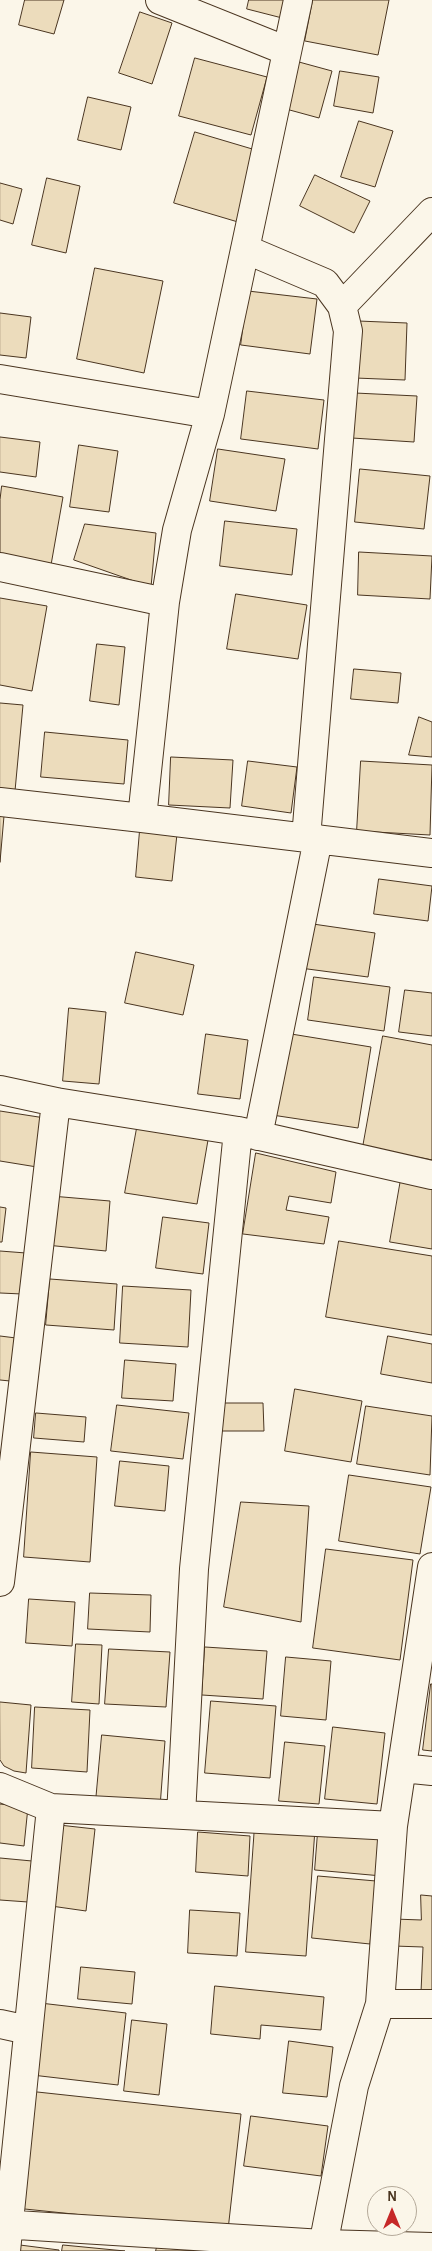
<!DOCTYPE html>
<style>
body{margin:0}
#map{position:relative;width:432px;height:2251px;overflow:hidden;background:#fbf6e9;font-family:"Alegreya Sans",sans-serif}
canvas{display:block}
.north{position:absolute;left:367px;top:2186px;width:50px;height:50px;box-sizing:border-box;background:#fbf6e9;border:1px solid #b4a999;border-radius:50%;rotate:0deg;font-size:14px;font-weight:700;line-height:20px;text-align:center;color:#4a3520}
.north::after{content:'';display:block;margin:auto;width:18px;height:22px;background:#c62828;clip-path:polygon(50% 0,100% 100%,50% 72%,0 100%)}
</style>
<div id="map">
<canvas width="432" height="2251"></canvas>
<div class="north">N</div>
</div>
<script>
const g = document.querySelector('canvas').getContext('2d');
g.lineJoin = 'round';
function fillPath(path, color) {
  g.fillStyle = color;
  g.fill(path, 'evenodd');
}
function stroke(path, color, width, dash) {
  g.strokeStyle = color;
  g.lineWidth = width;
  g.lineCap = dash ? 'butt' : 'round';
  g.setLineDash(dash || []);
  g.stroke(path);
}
const building = new Path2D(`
 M25,0H64L54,34L19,25Z
 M249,0H295L290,20L247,9Z
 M313,0H389L378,55L305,41Z
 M140,12L172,23L152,84L119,73Z
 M195,58L267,77L251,135L179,116Z
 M299,62L332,71L319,118L286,109Z
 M340,71L379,77L373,113L334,106Z
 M88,97L131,107L121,150L78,140Z
 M359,121L393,131L375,187L341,177Z
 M195,132L259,151L238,222L174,203Z
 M315,175L370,201L354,233L300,206Z
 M47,178L80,186L66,253L32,245Z
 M0,183L22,189L13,224L0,220Z
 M95,268L163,281L144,373L77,359Z
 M248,291L317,299L310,354L241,345Z
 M0,313L31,317L26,358L0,355Z
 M358,321L407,323L405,380L355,378Z
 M247,391L324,400L318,449L241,439Z
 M355,393L417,396L414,442L352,438Z
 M0,437L40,442L36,477L0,472Z
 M79,445L118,451L109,512L70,507Z
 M218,449L285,459L276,511L210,501Z
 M360,469L430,476L424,529L355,522Z
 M2,486L63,497L51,565L0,556V500Z
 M225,521L297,529L292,575L220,566Z
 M85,524L156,533L151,587L74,560Z
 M359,552L432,556L430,599L358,595Z
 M236,594L307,605L298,659L227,649Z
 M0,598L47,606L32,691L0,685Z
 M97,644L125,647L119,705L90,701Z
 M354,669L401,673L398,703L351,699Z
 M0,703L23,705L15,791L0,789Z
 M419,717L432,722V757L409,755Z
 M45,732L128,740L124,784L41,777Z
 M171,757L233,760L230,808L169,805Z
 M248,761L297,767L291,813L242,806Z
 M361,761L432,765L430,835L357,831Z
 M0,816H4L0,862Z
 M140,830L177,834L172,881L136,877Z
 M379,879L432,886L428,921L374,914Z
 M306,923L375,933L368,977L300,968Z
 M136,952L194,965L183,1015L125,1003Z
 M314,977L390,987L384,1031L308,1020Z
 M405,990L432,993V1036L399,1032Z
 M69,1008L106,1012L99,1084L63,1081Z
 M285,1033L371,1047L358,1128L272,1115Z
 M206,1034L248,1040L240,1099L198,1094Z
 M383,1036L432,1045V1160L363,1147Z
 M0,1111L45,1118L37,1167L0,1161Z
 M137,1128L208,1140L197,1204L125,1193Z
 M256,1153L336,1172L331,1203L289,1196L286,1210L329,1217L324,1244L243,1234Z
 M401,1179L432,1185V1249L390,1242Z
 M51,1196L110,1201L106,1251L46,1245Z
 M0,1207L6,1208L2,1242H0Z
 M163,1217L209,1223L203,1274L156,1268Z
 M339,1241L432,1256V1335L326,1317Z
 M0,1251L26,1253L22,1294L0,1293Z
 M50,1279L117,1284L114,1330L46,1325Z
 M123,1286L191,1290L188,1347L120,1343Z
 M0,1336L24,1339L20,1382L0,1380Z
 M388,1336L432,1344V1383L381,1374Z
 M125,1360L176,1364L173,1401L122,1398Z
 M295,1389L362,1401L351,1462L285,1451Z
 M222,1403H263L264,1431H222Z
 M117,1405L189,1413L183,1459L111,1451Z
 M366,1406L432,1416L430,1475L357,1464Z
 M36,1413L86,1417L84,1442L34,1438Z
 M31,1452L97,1457L90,1562L24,1557Z
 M120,1461L169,1466L165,1511L115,1506Z
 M349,1475L431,1487L420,1554L339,1541Z
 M241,1502L309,1506L301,1622L224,1607Z
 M326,1549L413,1560L400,1660L313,1648Z
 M90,1593L151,1595L150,1632L88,1629Z
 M29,1599L75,1602L72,1646L26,1643Z
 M76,1644L102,1645L99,1704L72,1702Z
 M205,1647L267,1651L263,1699L202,1695Z
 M109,1649L170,1652L166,1707L105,1704Z
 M286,1657L331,1661L326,1720L281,1716Z
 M431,1684H432V1751L423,1750Z
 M211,1701L276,1706L270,1778L205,1773Z
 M0,1702L31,1705L26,1773L14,1771L4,1766L0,1760Z
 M35,1707L90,1710L87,1772L32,1768Z
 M333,1727L385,1733L377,1804L325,1799Z
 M102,1735L165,1741L160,1807L96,1801Z
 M285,1742L325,1746L319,1804L279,1801Z
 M0,1804L28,1807L24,1846L0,1843Z
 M59,1825L95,1829L86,1911L51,1906Z
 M255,1825L315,1829L306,1956L246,1952Z
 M198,1832L250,1836L248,1876L196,1872Z
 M318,1832L385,1836L382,1876L315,1870Z
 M0,1858L32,1861L28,1902L0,1900Z
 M318,1876L376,1881L370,1944L312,1938Z
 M421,1895L432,1896V1992H421L423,1947L394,1946V1919L421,1920Z
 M190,1910L240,1913L237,1956L188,1953Z
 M81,1967L135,1972L132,2004L78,1999Z
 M215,1986L324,1997L321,2030L261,2025L260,2039L211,2034Z
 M40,2003L126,2013L118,2085L32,2075Z
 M132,2020L167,2024L159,2095L124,2091Z
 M289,2041L333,2047L327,2097L283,2093Z
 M28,2091L241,2114L228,2230L15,2208Z
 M251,2116L328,2126L321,2176L244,2166Z
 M12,2244L59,2250V2251H11Z
 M63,2245L125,2251H62Z
 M157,2247L194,2251H156Z`);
fillPath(building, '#ecdcbc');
stroke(building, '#4a3520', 1);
const minor = new Path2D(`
 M160,0L287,51
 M298,0L210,414L177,530L165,602L142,818L432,853
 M245,249L325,283L342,306L348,331L306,838
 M342,306L432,212
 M0,379L210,414
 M0,567L165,602
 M0,802L142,818
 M0,1090L56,1102L238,1131L432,1175
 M258,1136L318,839
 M0,1582L56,1102
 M402,1768L432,1771
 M0,1787L51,1808
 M181,1815L194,1569L238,1131
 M380,2004H432
 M0,2024L28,2030
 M0,2224L323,2244L432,2247
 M6,2251L51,1808L393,1826
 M322,2251L354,2086L380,2004L393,1826L432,1567`);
stroke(minor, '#4a3520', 30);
stroke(minor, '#fbf6e9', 28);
</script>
